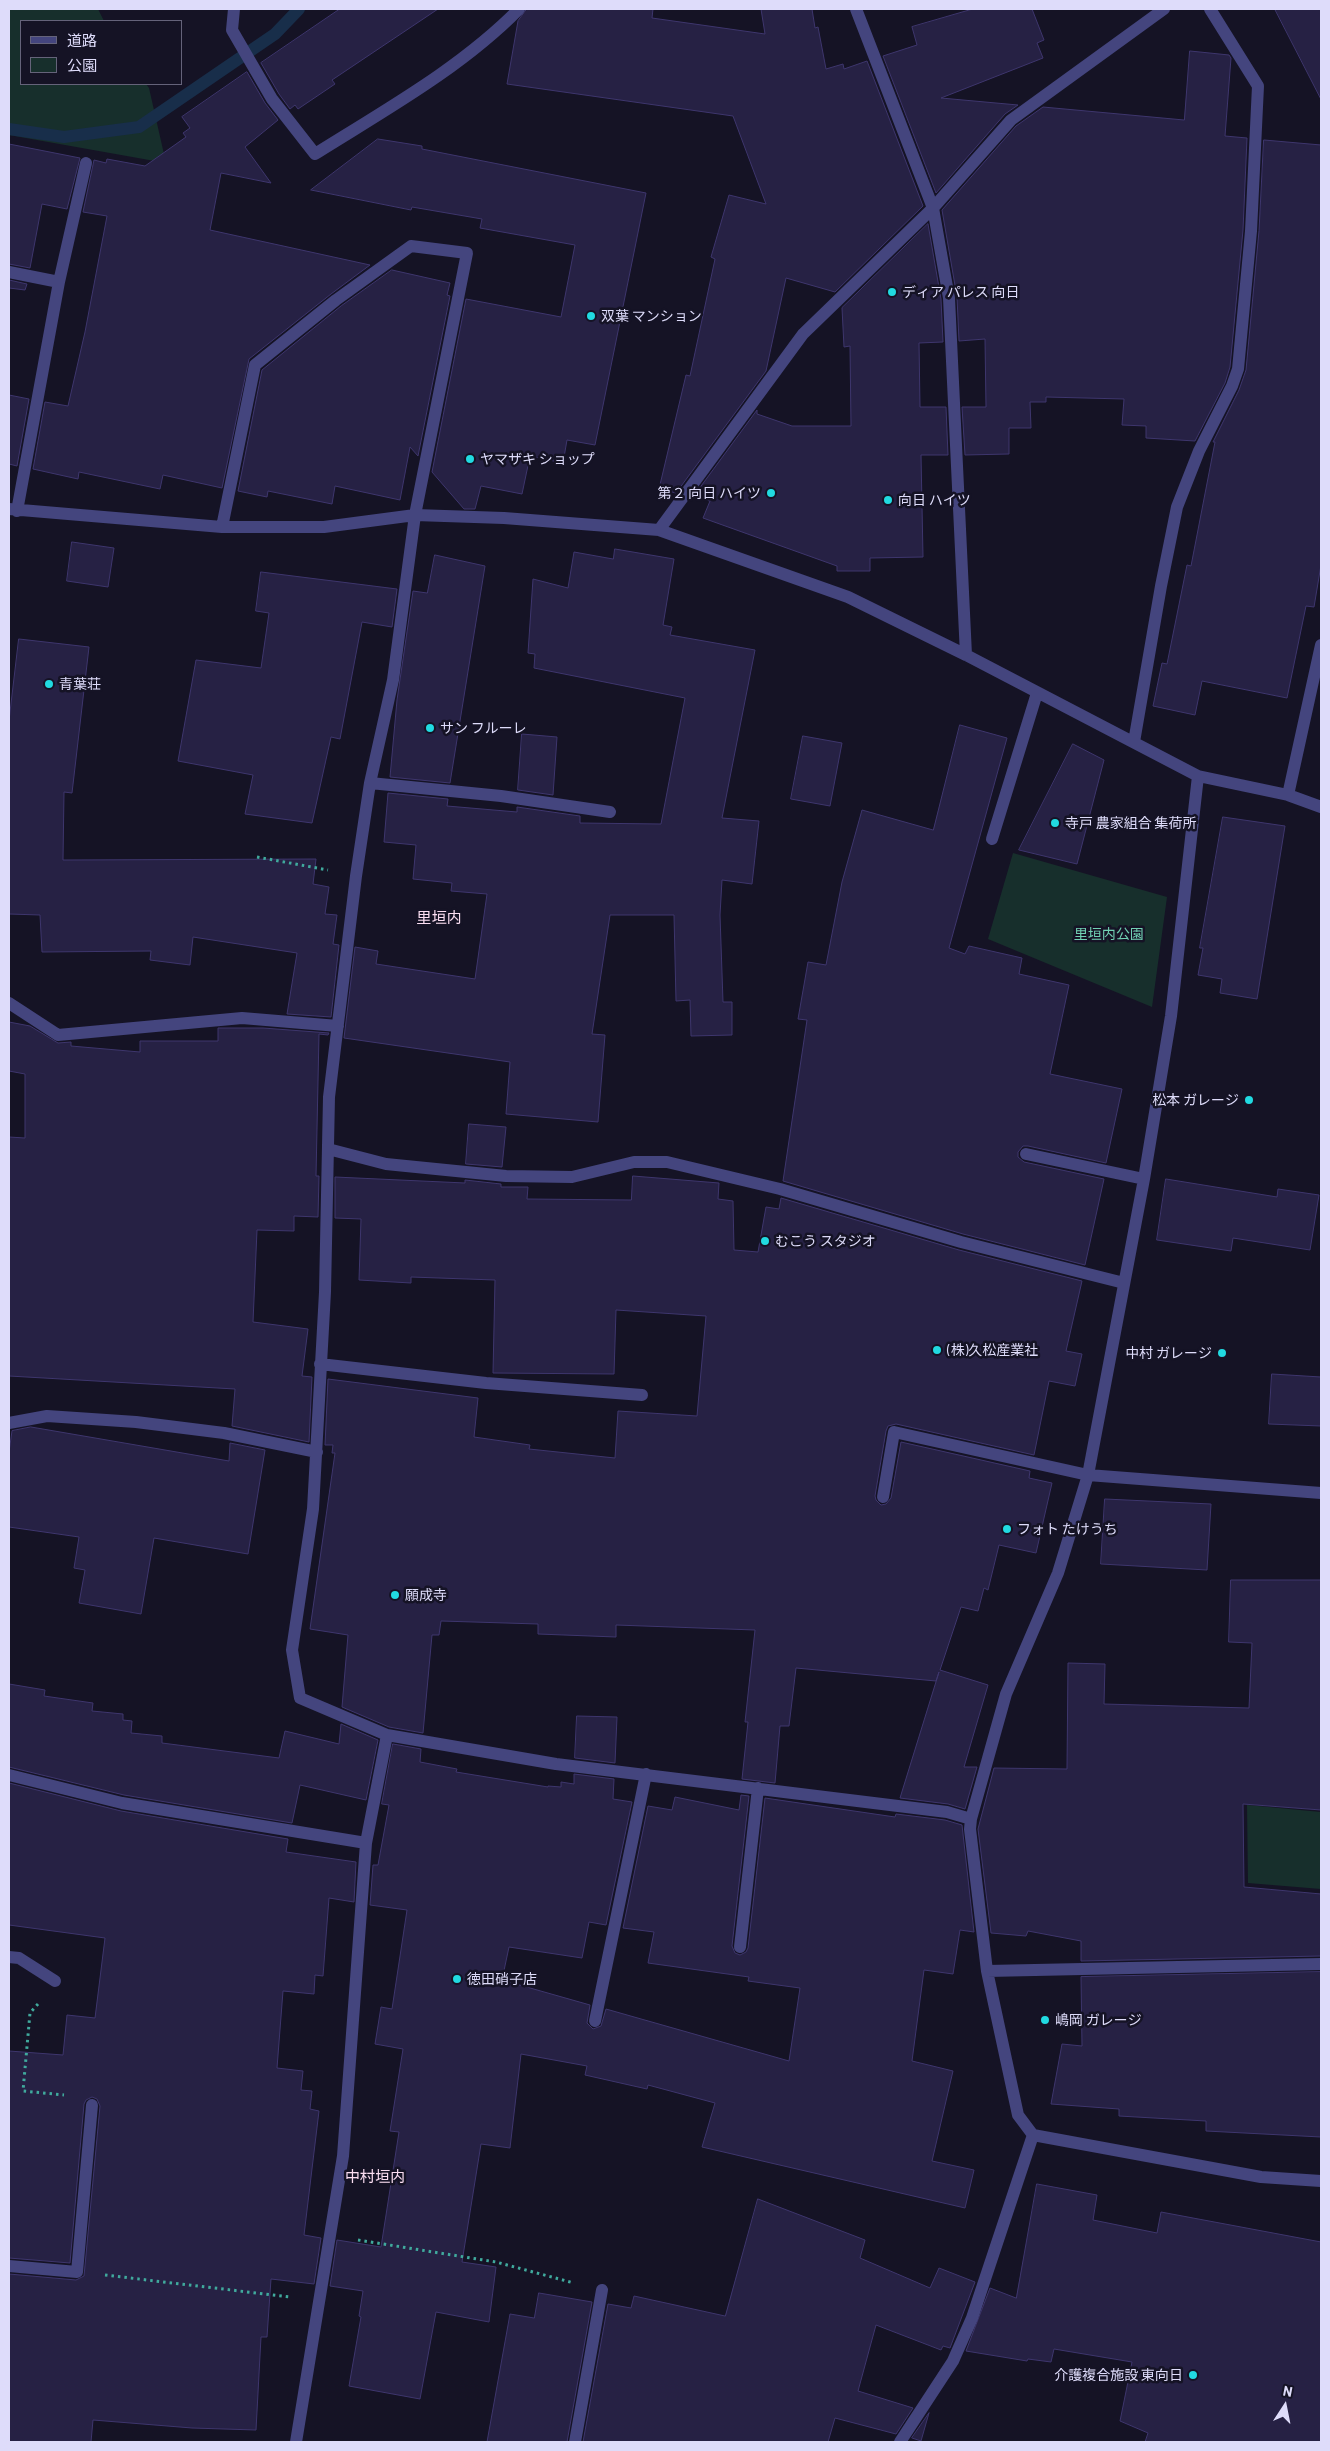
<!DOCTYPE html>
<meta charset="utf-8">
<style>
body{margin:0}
#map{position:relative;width:1330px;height:2451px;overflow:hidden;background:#151325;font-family:Barlow,"Noto Sans JP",sans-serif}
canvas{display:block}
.frame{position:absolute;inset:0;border:10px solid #dedcfa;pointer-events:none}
.legend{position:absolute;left:20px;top:20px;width:162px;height:65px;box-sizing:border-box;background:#151325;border:1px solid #65637a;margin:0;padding:6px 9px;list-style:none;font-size:15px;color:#dedcfa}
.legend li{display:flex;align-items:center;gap:10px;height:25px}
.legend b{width:25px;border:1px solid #65637a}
.north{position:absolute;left:1260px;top:2381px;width:50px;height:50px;-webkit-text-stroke:4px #151325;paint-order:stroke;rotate:11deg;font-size:14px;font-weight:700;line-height:20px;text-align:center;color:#dedcfa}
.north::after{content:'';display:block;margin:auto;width:18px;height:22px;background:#dedcfa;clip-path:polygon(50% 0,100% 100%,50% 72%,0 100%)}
</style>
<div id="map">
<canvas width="1330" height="2451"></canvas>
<div class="frame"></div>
<ul class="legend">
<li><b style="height:6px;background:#44457e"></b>道路</li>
<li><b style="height:14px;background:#172f2c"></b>公園</li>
</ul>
<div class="north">N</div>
</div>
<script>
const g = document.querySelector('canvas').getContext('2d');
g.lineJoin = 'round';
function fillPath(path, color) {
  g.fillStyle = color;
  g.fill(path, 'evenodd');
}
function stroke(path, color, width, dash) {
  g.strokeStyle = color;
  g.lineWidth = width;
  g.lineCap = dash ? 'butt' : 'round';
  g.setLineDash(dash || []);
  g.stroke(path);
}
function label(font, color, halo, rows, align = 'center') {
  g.font = font + ' Barlow,"Noto Sans JP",sans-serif';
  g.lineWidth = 5;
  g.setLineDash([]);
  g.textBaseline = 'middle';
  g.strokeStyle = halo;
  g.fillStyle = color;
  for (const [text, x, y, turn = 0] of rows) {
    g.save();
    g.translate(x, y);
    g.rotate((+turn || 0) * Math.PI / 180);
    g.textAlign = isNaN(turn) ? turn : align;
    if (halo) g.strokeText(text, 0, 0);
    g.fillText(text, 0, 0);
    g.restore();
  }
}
fillPath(new Path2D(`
 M9,9H98L104,21H21V84H146L149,88L166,163L9,135Z
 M1013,853L1167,897L1152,1007L988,939Z
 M1247,1805L1321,1812V1889L1248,1883Z`), '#172f2c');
stroke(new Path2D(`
 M9,129L64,137L139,127L275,34L299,9`), '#182e4a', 12);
const building = new Path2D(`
 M340,9H438L332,80L335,84L298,109L295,105L290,109L279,94L261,63Z
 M527,9H653L652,18L765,34L761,9H812L815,28L818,27L826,69L843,64L844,69L867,61L923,206L835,292L786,278L766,371L676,493L659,489L686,375L690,376L715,259L711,257L729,195L766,204L733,116L507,84L518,21Z
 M973,9H1032L1044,40L1037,43L1043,58L941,98L1018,105L1005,114L936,193L883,56L917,45L912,27Z
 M1275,9H1321V99Z
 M1190,51L1229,55L1231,58L1225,136L1247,138L1243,230L1230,367L1225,383L1195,441L1146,438V426L1122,425L1124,399L1046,397V402H1030L1031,428H1009V454L965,455L962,407H986L985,339L959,341L957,297L942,210L1016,126L1043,107L1184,120Z
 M247,72L265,103L278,120L245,147L271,183L221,173L210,230L370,265L331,294L249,359L222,488L163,475L160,489L79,472L78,479L33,469L45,402L68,406L85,332L107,216L83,212L94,160L106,163L107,159L145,166L186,137L183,133L190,128L182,117Z
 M378,139L422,146V149L646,193L595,445L567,440L563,463L530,456L522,494L481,486L475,509H464L432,472L466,299L561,317L575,245L480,228L482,219L412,207L411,210L311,190Z
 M1264,140L1321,145V565L1314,607L1306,606L1287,698L1202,681L1195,715L1153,706L1162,663L1167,664L1187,565L1191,566L1215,442H1213L1239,390L1246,370L1259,231Z
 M9,144L80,158L67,209L42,204L30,268L9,264Z
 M928,224L941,299L943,342L919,343L920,407H946L948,455H921L923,557L870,558V571H837V566L703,518L710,501L693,497L757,410V414L792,426H851L850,346L844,347L842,308Z
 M392,270L450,283L447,295L450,296L418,456L410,447L400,500L335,486L332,504L268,491L267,497L238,491L262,370L341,306Z
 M9,280L27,284L25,290L9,288Z
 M9,395L29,399L17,466L9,464Z
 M72,542L114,548L108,587L67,581Z
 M615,549L674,559L663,625L672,627L670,635L755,650L722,818L759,821L752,884L722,880L720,915L723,1002H732V1035L691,1036L690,1000L676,1001L674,915H610L592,1034L605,1035L598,1122L506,1114L510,1062L344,1038L355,947L378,951L376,964L475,979L487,894L451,891L452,883L413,879L416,845L384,842L388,793L448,799L447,806L517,812V807L580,816V823L661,824L685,698L534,668L535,654L528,653L533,579L568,588L574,552L613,559Z
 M435,555L485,566L450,783L390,777L397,700L413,591L427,593Z
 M261,572L397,589L392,627L362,622L340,739L331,737L312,823L245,814L253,775L178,761L196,660L261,668L269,613L256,611Z
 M19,639L89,647L72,793L64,792L63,860L316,859L313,884L329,887L325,914L337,915L333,944L339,945L331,1017L287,1014L297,953L193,937L190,965L150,960L151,951L42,952L40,915L9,914V721Z
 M960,725L1007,738L949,948L965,954L969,946L1022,958L1019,974L1069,985L1050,1074L1122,1089L1106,1163L1028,1146H1023L1018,1152V1157L1024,1162L1104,1179L1085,1265L963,1234L783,1181L807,1020L798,1019L808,962L826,965L842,882L862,810L933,830Z
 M522,734L557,737L553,795L518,790Z
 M803,736L842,743L830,806L791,799Z
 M1073,744L1104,760L1077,864L1019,850Z
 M1223,817L1285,826L1257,999L1220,993L1222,979L1198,975L1203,948H1200Z
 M9,1022L30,1026L58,1043L71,1042V1046L140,1052V1041H218V1028H263L329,1033L328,1035L319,1034L316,1176H319L318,1217L294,1216V1231L257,1230L253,1322L308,1329L302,1376L312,1377L309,1442L232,1426L235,1389L9,1376V1137L25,1138V1074L9,1071Z
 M469,1124L506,1127L502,1167L466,1164Z
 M633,1176L719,1183L718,1199L733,1201L734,1250L758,1252L766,1207L779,1209L781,1198L959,1250L1082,1281L1066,1351L1082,1354L1075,1386L1049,1381L1034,1455L896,1424L888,1426L886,1431L875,1496L876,1500L881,1505L886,1504L891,1498L901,1442L1030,1471L1029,1478L1052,1483L1036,1553L999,1545L988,1590L984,1588L978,1611L961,1607L940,1670L988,1685L964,1767H977L965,1809L948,1804L900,1798L939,1672L936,1681L796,1668L789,1726H780L775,1783L742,1779L748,1722H745L755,1630L616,1625V1637L538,1634V1624L441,1621L439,1635H432L423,1733L389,1727L342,1707L348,1635L310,1629L335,1453H332L333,1445H325L328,1379L478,1398L474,1437L530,1445L529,1449L615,1458L618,1411L697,1416L706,1316L616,1310L614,1374L493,1373L495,1280L411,1277V1283L359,1280L361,1219L335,1218V1177L465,1183V1180L501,1184V1187H528L527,1199L631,1200Z
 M1166,1179L1277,1197L1278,1189L1319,1195L1310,1250L1233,1238L1231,1251L1157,1240Z
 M1272,1374L1321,1377V1426L1269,1424Z
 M31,1427L229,1461L230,1443L265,1450L248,1554L154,1538L141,1614L79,1603L85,1570L74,1568L79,1537L9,1527V1452L12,1431Z
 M1105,1499L1211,1504L1207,1570L1101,1564Z
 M1231,1580H1321V1810L1243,1804L1244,1887L1321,1894V1956L1081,1961V1941L1028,1931L1026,1936L991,1933L978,1829L994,1768L1067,1769L1068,1663L1105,1664L1104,1704L1249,1708L1252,1643L1229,1642Z
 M9,1684L45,1690L44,1696L93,1703L92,1711L123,1714V1720L132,1721L131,1733L162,1736V1743L279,1758L285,1731L339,1744L341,1724L378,1740L366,1800L300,1785L292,1823L124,1795L9,1767Z
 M577,1716L617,1717L615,1763L575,1758Z
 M393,1744L421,1749L420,1762L457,1769L456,1772L548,1787V1786L561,1787V1782L574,1784V1774L614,1779L613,1799L632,1802L606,1925L589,1922L582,1958L509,1947L502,1980L590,2005L587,2023L593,2029L601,2026L606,2009L789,2061L800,1988L748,1981L749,1977L648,1963L654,1932L623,1928L648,1806L672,1810L675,1797L739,1810L741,1795L749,1796L732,1946L735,1953L740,1955L746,1952L748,1948L765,1798L895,1817L896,1814L945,1820L962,1825L974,1932L960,1930L953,1974L924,1970L912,2061L953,2071L932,2161L974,2170L965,2208L702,2147L715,2103L648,2085L647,2089L585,2075L587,2066L521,2054L510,2148L481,2144L462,2262L496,2267L489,2322L436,2312L420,2399L349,2386L361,2317L359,2316L363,2291L330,2286L337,2240L381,2247L399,2132L390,2131L403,2049L375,2044L381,2007L392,2009L407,1910L370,1905L373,1865H378L389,1805L382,1804Z
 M9,1783L121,1811L288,1839L286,1852L356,1862L354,1902L329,1898L323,1976L315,1975L314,1994L283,1991L277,2068L303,2071L301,2090L312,2091L310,2109L319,2111L304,2235L321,2238L314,2284L271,2279L267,2337H261L256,2430L192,2428L93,2420L91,2442H9V2274L76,2280L84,2276L100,2106L97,2099L92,2097L86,2100L84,2104L70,2263L9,2258V2051L63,2055L67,2015L95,2018L105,1938L9,1925Z
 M1321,1972V2137L1206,2131V2121L1119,2116V2109L1051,2104L1062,2044L1082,2046L1081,1977Z
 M1037,2184L1097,2195L1093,2220L1157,2233L1161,2212L1321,2242V2442H1145L1148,2433L1120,2421L1132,2362L1054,2349L1051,2362L1028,2359L1027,2361L966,2351L990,2288L1016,2298Z
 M758,2199L865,2240L860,2258L930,2288L939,2268L975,2282L950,2348L943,2346L941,2350L876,2325L858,2391L913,2408L896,2434L835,2418L828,2442H583L608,2304L631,2308L634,2296L725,2316Z
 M539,2293L592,2302L567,2442H487L510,2314L534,2318Z
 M929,2413L921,2441L912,2438Z`);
fillPath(building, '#262144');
stroke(building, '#3e366d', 1);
stroke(new Path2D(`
 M257,857L328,870
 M38,2004L30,2013L23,2091L64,2095
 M358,2240L496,2262L574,2283
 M105,2275L290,2297`), '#40aa9d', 3, [2.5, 4]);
stroke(new Path2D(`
 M234,9L232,30L272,99L315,154C385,110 461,68 519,9
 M856,9L933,208L949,298L966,655
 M9,272L59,282
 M9,509L222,527H324L415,515L504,518L659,530L848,597L966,655L1198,776L1288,795L1321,807
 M17,511L59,282L86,163
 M222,527L255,365L336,300L411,246L467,253L415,515L393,680L370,783L356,876L329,1097L325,1292L313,1509L292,1650L300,1698L387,1735L556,1764L947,1812L971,1819
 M659,530L803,334L933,208L1011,120L1164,9
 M1134,742L1161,586L1177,507L1199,451L1232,386L1238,369L1251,231L1258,86L1210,9
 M370,783L501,796L610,812
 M1288,795L1321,645
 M992,839L1037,693
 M9,1003L58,1035L242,1018L338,1026
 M328,1149L386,1164L506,1176L572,1177L634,1162H667L780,1189L961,1242L1124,1283
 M1026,1154L1144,1179
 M320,1364L486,1383L642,1395
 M9,1423L47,1416L136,1422L224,1433L317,1452
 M883,1497L894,1432L1088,1475L1321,1493
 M9,1775L122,1803L366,1843
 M740,1947L758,1788
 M9,1957L19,1958L55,1981
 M987,1971L1321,1964
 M595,2021L646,1774
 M1033,2135L1261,2177L1321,2181
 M9,2266L77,2272L92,2105
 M296,2442L343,2156L366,1843L387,1735
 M575,2442L602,2290
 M900,2442L953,2361L972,2318L1033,2135L1018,2115L987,1971L970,1829L971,1819L1006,1694L1058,1573L1088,1475L1144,1179L1171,1016L1198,776`), '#44457e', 12);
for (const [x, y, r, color] of [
 [892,292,5,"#21dae1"],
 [591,316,5,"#21dae1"],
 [470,459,5,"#21dae1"],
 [771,493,5,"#21dae1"],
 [888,500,5,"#21dae1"],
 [49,684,5,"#21dae1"],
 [430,728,5,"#21dae1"],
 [1055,823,5,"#21dae1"],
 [1249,1100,5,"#21dae1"],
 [765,1241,5,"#21dae1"],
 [937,1350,5,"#21dae1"],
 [1222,1353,5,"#21dae1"],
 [1007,1529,5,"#21dae1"],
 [395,1595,5,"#21dae1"],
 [457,1979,5,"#21dae1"],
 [1045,2020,5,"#21dae1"],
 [1193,2375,5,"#21dae1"]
]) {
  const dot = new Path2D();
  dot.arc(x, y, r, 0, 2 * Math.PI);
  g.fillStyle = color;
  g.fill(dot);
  stroke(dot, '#151325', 2);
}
label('14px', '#dedcfa', '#151325', [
 ["ディア パレス 向日",902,292],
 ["双葉 マンション",601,316],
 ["ヤマザキ ショップ",480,459],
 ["第２ 向日 ハイツ",761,493,"right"],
 ["向日 ハイツ",898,500],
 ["青葉荘",59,684],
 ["サン フルーレ",440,728],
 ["寺戸 農家組合 集荷所",1065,823],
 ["松本 ガレージ",1239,1100,"right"],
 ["むこう スタジオ",775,1241],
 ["(株)久松産業社",947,1350],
 ["中村 ガレージ",1212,1353,"right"],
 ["フォト たけうち",1017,1529],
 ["願成寺",405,1595],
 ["徳田硝子店",467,1979],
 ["嶋岡 ガレージ",1055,2020],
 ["介護複合施設 東向日",1183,2375,"right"]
], 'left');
label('14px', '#71d1b3', '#151325', [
 ["里垣内公園",1109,934]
]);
label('15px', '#fbdef2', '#151325', [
 ["里垣内",439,918],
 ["中村垣内",375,2177]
]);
</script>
